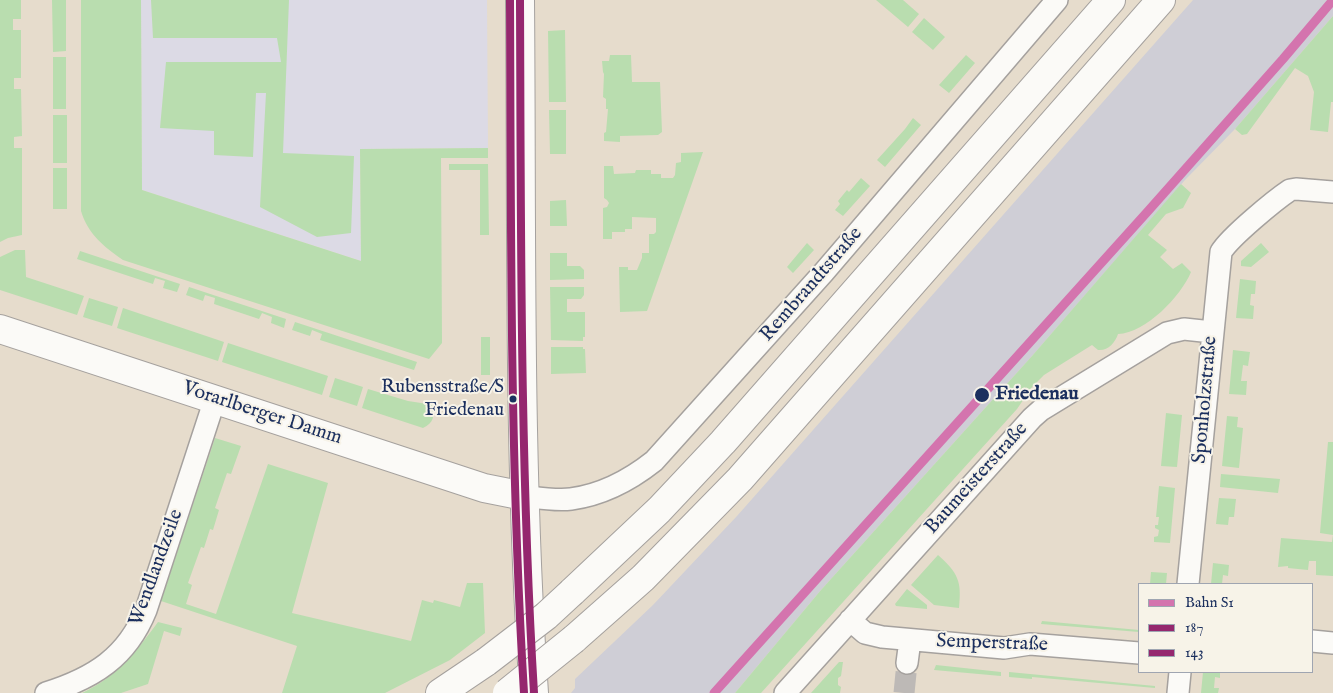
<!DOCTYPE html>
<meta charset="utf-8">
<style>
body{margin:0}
#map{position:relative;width:1333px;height:693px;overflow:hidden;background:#e6dccc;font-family:"IM FELL English",serif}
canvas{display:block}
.legend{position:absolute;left:1138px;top:583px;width:175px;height:90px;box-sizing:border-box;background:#f7f3e8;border:1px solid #9fa5b1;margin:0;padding:6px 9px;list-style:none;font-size:15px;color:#1b2f5e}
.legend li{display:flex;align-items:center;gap:10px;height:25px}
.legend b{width:25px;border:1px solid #9fa5b1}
</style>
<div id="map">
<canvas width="1333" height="693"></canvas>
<ul class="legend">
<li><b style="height:6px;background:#d474ae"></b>Bahn S1</li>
<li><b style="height:6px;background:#95276e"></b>187</li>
<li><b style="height:6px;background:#95276e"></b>143</li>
</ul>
</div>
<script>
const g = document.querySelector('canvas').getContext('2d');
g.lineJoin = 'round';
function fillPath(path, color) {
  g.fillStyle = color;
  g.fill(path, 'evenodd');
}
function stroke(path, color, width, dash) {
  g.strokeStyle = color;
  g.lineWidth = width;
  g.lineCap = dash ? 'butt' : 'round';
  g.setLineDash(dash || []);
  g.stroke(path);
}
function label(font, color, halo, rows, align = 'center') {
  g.font = font + ' "IM FELL English",serif';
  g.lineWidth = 4;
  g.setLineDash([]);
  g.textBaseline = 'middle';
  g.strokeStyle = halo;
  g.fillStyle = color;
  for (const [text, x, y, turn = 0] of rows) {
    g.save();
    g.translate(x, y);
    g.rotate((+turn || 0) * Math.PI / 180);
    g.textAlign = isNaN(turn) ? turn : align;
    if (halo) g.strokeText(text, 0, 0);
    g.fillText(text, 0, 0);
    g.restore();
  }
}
fillPath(new Path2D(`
 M141,0H487L488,148L360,149L361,261L142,190Z`), '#dcdae5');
fillPath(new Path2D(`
 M1193,0H1333V16L1235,129L1185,180L1032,356L821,590L735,693H571L575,688V679L653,605L737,516Z`), '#cfced6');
fillPath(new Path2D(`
 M0,0H21V19H13V30H21V78H14V89H21L22,136L14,137V148H22V235L8,238L0,242Z
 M52,0H66V51L53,52Z
 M81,0H141L142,190L361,261L360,149L488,148V158H441L442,343L429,359L123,260C104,247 88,234 81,211Z
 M151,0H289L283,153L354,156L351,233L317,237L260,207L266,93H256L253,157L214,155V131L160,128L166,62H281L277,38H153Z
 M876,0H903L919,14L908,27Z
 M1333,16V102H1331L1328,132L1310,130L1314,92L1308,76L1295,68L1247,134L1242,135L1235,129Z
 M924,18L945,37L933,50L912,32Z
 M565,30L566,102H549L548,31Z
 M610,55H631L632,82H660L662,132L658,135L620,136V142L604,141V133L606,132L608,109H606V99L603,97L604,74L603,72L602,61H609Z
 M966,55L975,63L949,93L939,85Z
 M53,57H66V109H53Z
 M549,110H566V154H550Z
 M53,115H67V163H53Z
 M913,118L921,125L885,167L877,160L905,129Z
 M703,152L647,311L620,312L619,267H628V270H637L642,258V253H649V234H654L656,232V218L632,217V229H625V232H612V239H603V208L607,207L609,203L607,200L604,198V166H613L614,174L635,173L636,170H651V174H661V178H673L675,175L676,163L681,162V153Z
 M449,164H488L489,235H480V170H449Z
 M53,168H67V209H53Z
 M861,178L870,186L843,216L835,210L840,204L838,201L847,190L849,192Z
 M1181,184L1191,193L1183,208L1166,214L1148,235L1167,250L1160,257L1173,269L1182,263L1191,272C1181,296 1146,333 1118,334C1115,343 1108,351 1098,350L1092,345L1044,375L1032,387L1017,409L761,693H735L821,590L1032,356Z
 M566,200L567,226H550V201Z
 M807,243L814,250L793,273L787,267Z
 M1261,243L1269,252L1251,267L1241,266V261Z
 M15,250H25L26,277L84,296L77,315L0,290V257Z
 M80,251L180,284L177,292L163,288L165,281L155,278L153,284L77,259Z
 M550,253H567V266H580L584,270V279L550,280Z
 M1240,279L1256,281L1255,294H1251L1250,305L1254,306L1253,319L1236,318Z
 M189,287L286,319L284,328L271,323L272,317L262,313L259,319L214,304L215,298L205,295L203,301L186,295Z
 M550,287H584V295L581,299H567V312H585V337H583V341L551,340Z
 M89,298L118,307L112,326L83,317Z
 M123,308L224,342L218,361L117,328Z
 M295,322L417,362L414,370L320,340L322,334L312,330L310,336L292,330Z
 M481,337H490V375H481Z
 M228,343L328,376L322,395L222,362Z
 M551,347H583V349H585L586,373L551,374Z
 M1233,350L1250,352L1248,366L1243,365L1241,381H1247L1246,395L1229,394Z
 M335,378L363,387L357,406L329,397Z
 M368,389L408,401L434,405C434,416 434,423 423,428L362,408Z
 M1166,413L1182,415L1177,467L1161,466Z
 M1227,416L1238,417L1237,427L1243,428L1239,468L1222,466Z
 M215,438L241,446L231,474L227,473L215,508L219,510L213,530L210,529L204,548L201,547L188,583L192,585L186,604L216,614L268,464L328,483L292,613L411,641L422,600L433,603L434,600L460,607L467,583H483L485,633L450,660L385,693H282L297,646L161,601Z
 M1328,442H1333V535L1320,533Z
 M1221,474L1280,479L1278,493L1220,487Z
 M1159,486L1175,488L1170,543L1154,542V537L1158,536L1159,530L1155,528V525H1158L1159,517H1156Z
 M1219,498L1236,499L1234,517H1229L1228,525L1216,524Z
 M1333,535V576L1316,575V561H1309L1308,570L1288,568V566L1278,567L1281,538L1332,542Z
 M938,555C958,573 962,581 959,608L934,605L911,585Z
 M1213,563L1229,565L1228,576L1223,575L1222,584H1211Z
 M1151,572L1167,573L1166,584H1150Z
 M907,589L927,605V609L896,606L895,604Z
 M1042,621L1139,630V632L1041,624Z
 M158,622L182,628L180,636L164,631L148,684L121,693H82C118,676 135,653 158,622Z
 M839,662H843L841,676L838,678V685L841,687L840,693H811Z
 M936,665L1001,672V676L934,670Z
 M1009,672L1155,686V688L1032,677V679L1009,677Z
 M1203,672H1220V678L1215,677L1214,688H1219L1218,693H1201Z`), '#b9ddaf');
stroke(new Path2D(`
 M904,693L907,663`), '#bdb9b6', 21, [21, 11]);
const street = new Path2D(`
 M524,496C539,498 556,501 571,499C601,495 630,480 654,461L824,272L1057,0
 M1188,584L1221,252C1230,237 1275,200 1290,190L1296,189L1333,192
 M850,620L865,633L882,637L1004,648L1030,644L1139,653
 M1312,641L1333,643
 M907,663L910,640
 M46,693C94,678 127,657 146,610L215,399
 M785,693L1032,418L1041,410L1167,333L1184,329L1212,332
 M1178,693L1180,672`);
const secondary = new Path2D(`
 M520,0C522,231 518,462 534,693
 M0,329L484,488L524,496`);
const highway = new Path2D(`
 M572,592L659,510L723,442L1111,0
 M574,639L643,578L740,479L1161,0
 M440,693L486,662`);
stroke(street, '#a5a19e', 24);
stroke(secondary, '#a5a19e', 30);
stroke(highway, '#a5a19e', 30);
stroke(street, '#fbfaf7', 21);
stroke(secondary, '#fbfaf7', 28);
stroke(highway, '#fbfaf7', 28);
const highwayBridge = new Path2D(`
 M486,662L546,616L572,592
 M507,693L574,639`);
stroke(highwayBridge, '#a5a19e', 30, []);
stroke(highwayBridge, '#fbfaf7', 28);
stroke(new Path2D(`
 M520,0C521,231 520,462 534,693`), '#95276e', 8);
stroke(new Path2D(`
 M510,0C511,231 510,462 524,693`), '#95276e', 8);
stroke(new Path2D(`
 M714,693L1149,210L1283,59L1333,0`), '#d474ae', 9);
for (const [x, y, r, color] of [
 [982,395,8,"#1b2f5e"],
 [513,399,4.5,"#1b2f5e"]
]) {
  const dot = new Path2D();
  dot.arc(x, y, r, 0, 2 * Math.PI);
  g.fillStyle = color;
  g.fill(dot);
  stroke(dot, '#f7f3e8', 2);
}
label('19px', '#1b2f5e', '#f7f3e8', [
 ["Rubensstraße/S",504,388],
 ["Friedenau",504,411]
], 'right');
label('20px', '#1b2f5e', '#f7f3e8', [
 ["Rembrandtstraße",812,285,-49],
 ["Sponholzstraße",1206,400,-85],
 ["Vorarlberger Damm",262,414,18],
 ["Baumeisterstraße",977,479,-48],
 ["Wendlandzeile",157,568,-70],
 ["Semperstraße",992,644,2]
]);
label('bold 20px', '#1b2f5e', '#f7f3e8', [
 ["Friedenau",995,395]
], 'left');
</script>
